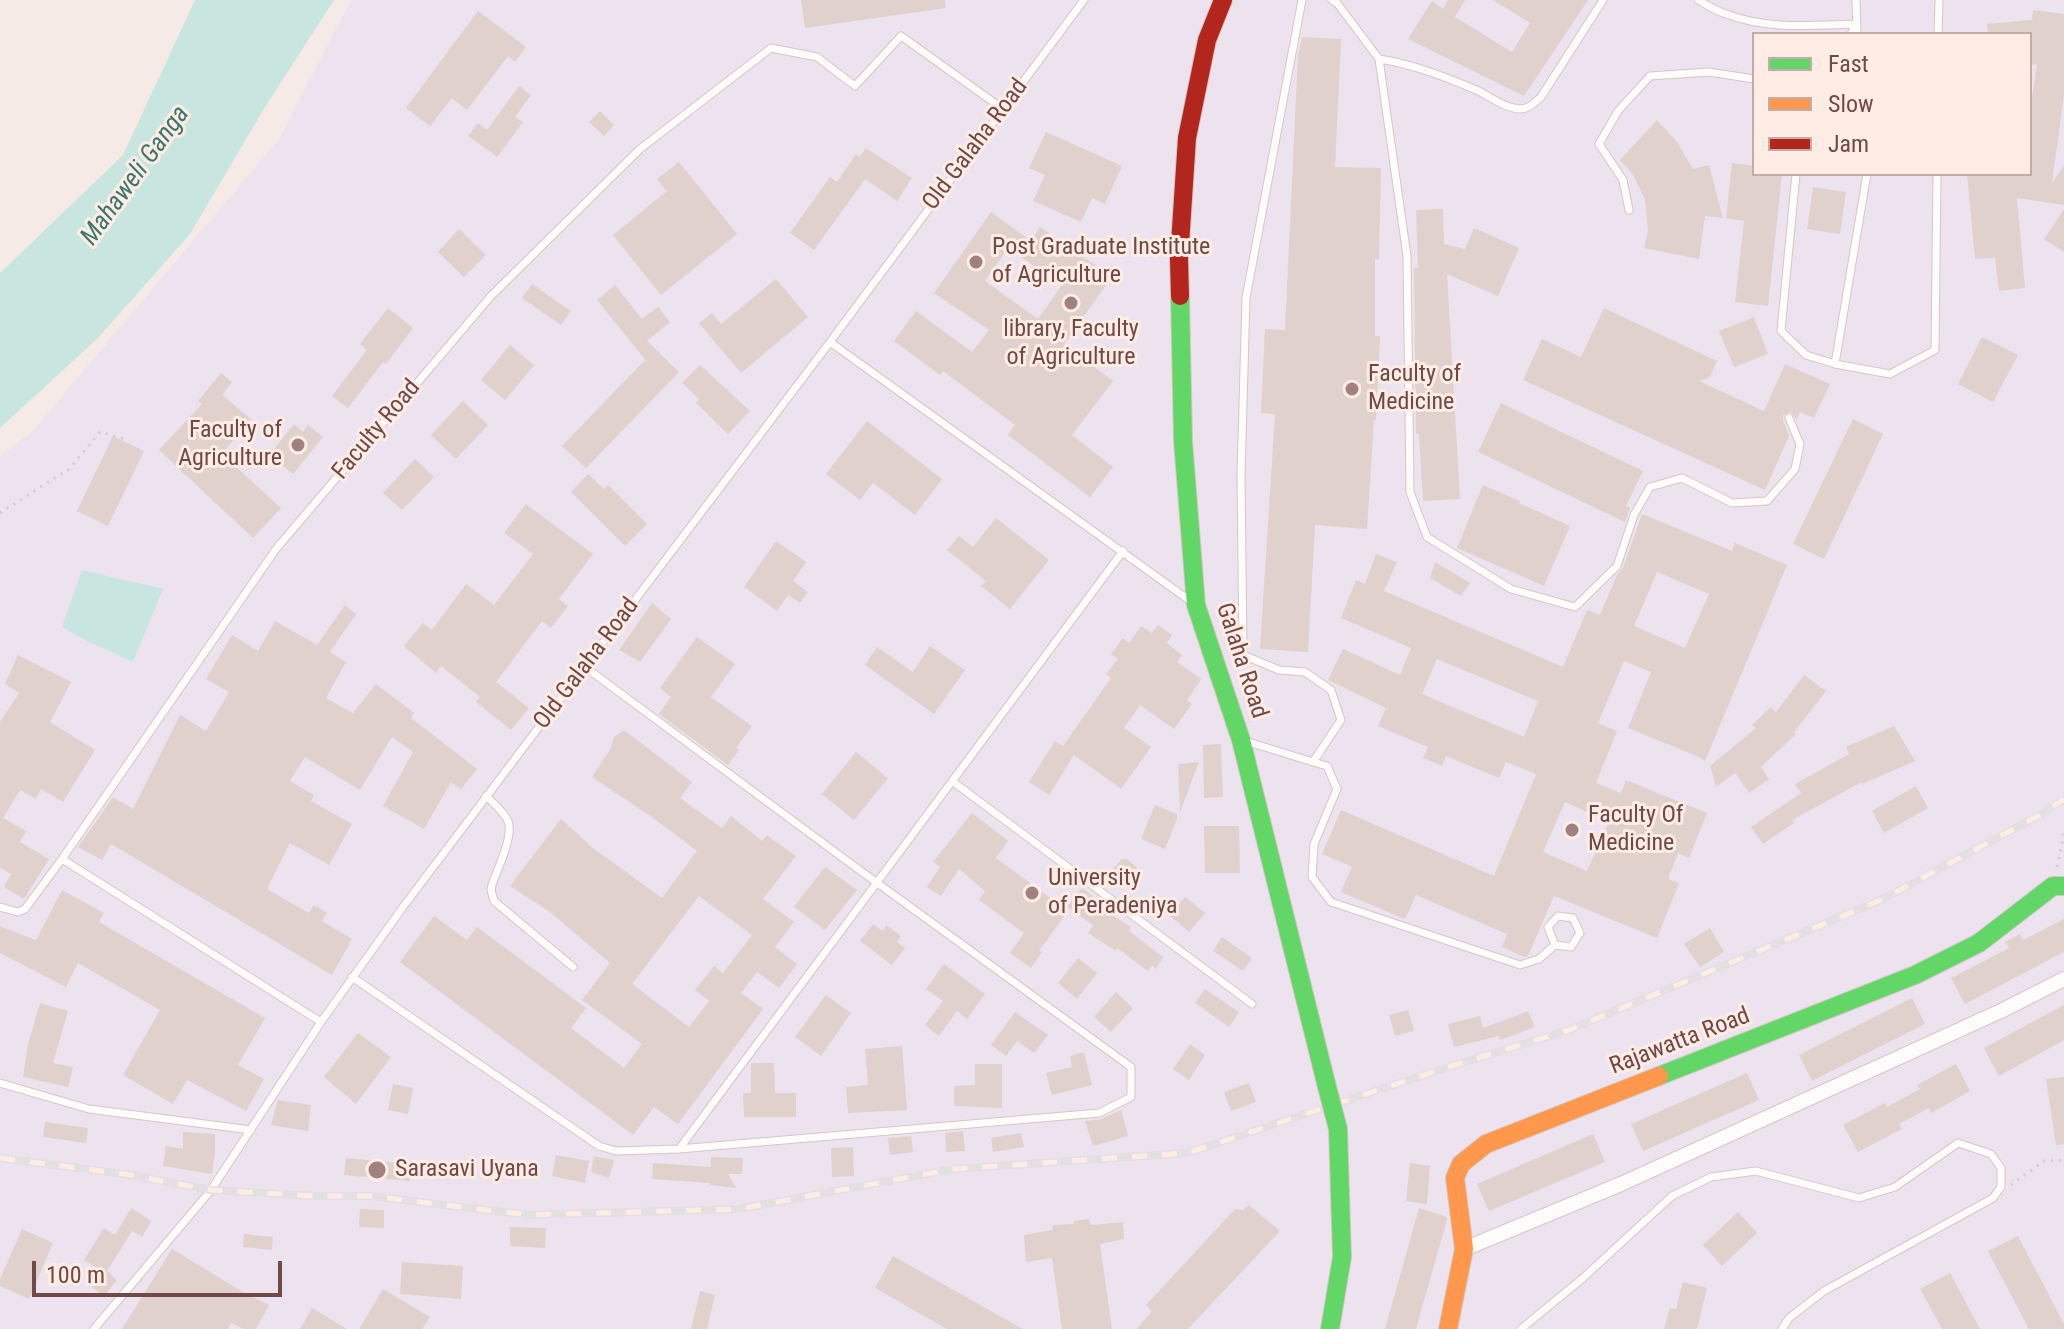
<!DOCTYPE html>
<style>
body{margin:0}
#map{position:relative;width:2064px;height:1329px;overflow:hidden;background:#f5eae5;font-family:"Roboto Condensed",sans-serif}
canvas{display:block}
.legend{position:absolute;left:1752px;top:32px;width:280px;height:144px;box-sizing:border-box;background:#ffece5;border:2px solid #c6aba6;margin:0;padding:10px 14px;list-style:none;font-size:24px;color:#714948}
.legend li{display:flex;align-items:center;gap:16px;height:40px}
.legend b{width:40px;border:2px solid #c6aba6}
.scale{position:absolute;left:32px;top:1261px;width:250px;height:36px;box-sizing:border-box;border:4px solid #714948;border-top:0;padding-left:10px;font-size:24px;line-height:28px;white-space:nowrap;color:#714948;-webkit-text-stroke:6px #ffece5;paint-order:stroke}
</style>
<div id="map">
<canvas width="2064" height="1329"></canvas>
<ul class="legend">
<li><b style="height:10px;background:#63d668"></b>Fast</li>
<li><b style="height:10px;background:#ff974d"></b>Slow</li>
<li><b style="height:10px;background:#b3261e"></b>Jam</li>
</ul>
<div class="scale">100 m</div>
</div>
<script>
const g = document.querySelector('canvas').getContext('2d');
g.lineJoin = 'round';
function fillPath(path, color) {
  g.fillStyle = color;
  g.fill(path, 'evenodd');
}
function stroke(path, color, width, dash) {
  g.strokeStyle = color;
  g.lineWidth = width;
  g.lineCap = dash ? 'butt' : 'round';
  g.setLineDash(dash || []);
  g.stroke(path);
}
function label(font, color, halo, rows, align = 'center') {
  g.font = font + ' "Roboto Condensed",sans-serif';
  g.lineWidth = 6;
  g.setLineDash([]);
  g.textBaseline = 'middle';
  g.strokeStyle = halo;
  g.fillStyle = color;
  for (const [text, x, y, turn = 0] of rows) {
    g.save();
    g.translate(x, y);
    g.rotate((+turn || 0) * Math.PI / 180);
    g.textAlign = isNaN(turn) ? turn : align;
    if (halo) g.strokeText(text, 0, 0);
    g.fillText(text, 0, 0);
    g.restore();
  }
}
fillPath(new Path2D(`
 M351,0H2064V1329H0V456L32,432L279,139ZM1754,34H2030V174H1754Z`), '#ece3ef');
fillPath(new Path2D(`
 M195,0H334L265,107L190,234L97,339L0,428V273L123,155Z
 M82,570L163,589L133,662L87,641L62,627Z`), '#c8e6df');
fillPath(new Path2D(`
 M801,0H945L946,8L805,28Z
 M1448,0H1465L1455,17L1512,52L1530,23L1493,0H1588L1524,96L1408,39L1432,1L1443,9Z
 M2033,10L2064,14V95L2052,183L2064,165V205L2017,198L2025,288L1999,291L1995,258L1975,259L1967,174H2030V111L2037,64L2030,65V34H1988L1987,24L2032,20Z
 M478,11L526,47L515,62L508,56L467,110L452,98L430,126L406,108Z
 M1302,37L1341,39L1335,167L1381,168L1379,260L1375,259V336H1380L1376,420H1374L1367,529L1315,525L1308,652L1260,649L1275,414L1261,413L1265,329L1285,330L1298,55Z
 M519,86L531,95L515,117L523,122L497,157L468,136L478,123L487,130Z
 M600,111L614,125L604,136L589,122Z
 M1657,120L1677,142L1693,169L1709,165L1723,218L1705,216L1699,259L1644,248L1648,230L1645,200L1633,174L1620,160Z
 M1046,132L1122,166L1105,204L1092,198L1081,222L1033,201L1045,175L1029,168Z
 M866,148L912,178L897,201L865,179L814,250L790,233L830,177L837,182L856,154L860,157Z
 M679,162L737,234L661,295L613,235L667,191L657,179Z
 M1732,163L1754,166V174H1782L1768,306L1735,302L1744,221L1726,218Z
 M1813,187L1846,192L1840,234L1807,229Z
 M1443,209L1444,244L1465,249L1474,228L1519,248L1498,296L1447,274L1460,499L1423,501L1419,434H1416L1414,268H1418L1416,210Z
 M2064,209V252L2044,239Z
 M991,212L1031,241L1040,227L1112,277L1064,344L1113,381L1072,435L1113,467L1090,497L1008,435L1015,425L943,371L940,375L894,341L916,311L972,352L989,330L934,293ZM1008,248L1062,285L1038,319L985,281Z
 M459,229L486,255L464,277L438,252Z
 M776,279L808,317L741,373L699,323L712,313L721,324Z
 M532,284L571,311L561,325L522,298Z
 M615,285L642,319L658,307L670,322L647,341L679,372L586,468L562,446L644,361L648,363L597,300Z
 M388,308L413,328L386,364L383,362L348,408L332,396L367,350L360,344Z
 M1604,308L1717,361L1710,377L1699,381L1764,411L1785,364L1830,384L1814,418L1800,412L1797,420L1791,412L1783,415V420L1789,436L1765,490L1523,380L1542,339L1581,357Z
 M1754,317L1768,354L1734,367L1719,331Z
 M1982,337L2018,355L1993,402L1958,384Z
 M510,345L534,365L505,400L481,380Z
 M700,365L750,411L728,434L696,403L699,399L682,383Z
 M221,373L232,382L222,395L251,419L222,454L281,508L253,538L159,450L202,404L198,401Z
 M463,401L488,425L456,459L431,435Z
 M1501,403L1643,471L1626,506L1630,508L1625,522L1478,452Z
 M1853,419L1883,434L1824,559L1793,544Z
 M867,421L942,479L915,515L873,483L860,500L826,474Z
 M294,424L303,432L308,425L323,437L293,474L269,455Z
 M113,436L144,451L108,526L77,511Z
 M415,459L434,477L402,510L383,493Z
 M588,474L604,489L608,485L647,524L625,546L571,492Z
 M1483,485L1520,501L1519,503L1570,526L1544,586L1457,548Z
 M526,504L593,554L559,599L568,606L551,628L542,621L496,682L529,708L511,730L476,702L480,697L441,666L436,673L404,646L423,623L432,630L466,584L494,605L533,554L504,533Z
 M1642,514L1732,551L1735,543L1787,565L1705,761L1694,755L1628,728L1651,672L1624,661L1598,723L1617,731L1596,783L1621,793L1626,780L1707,813L1689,858L1678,853L1668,879L1679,883L1657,938L1554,896L1528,956L1524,957L1502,947L1507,934L1416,895L1405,919L1341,892L1352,867L1322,854L1341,810L1494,876L1536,774L1506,762L1499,778L1446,756L1442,766L1423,758L1428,747L1378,726L1386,708L1328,680L1343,649L1400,675L1411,648L1341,618L1356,580L1365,584L1376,554L1397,562L1384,591L1563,667L1587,610L1600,615L1617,575L1623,568ZM1657,572L1709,594L1685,648L1634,626ZM1437,659L1538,701L1524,737L1422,694ZM1565,802L1609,822L1587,871L1543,852Z
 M996,518L1049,560L1010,609L981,586L986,581L947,550L959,536L973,547Z
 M776,541L806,562L793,581L808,592L800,603L788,595L777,611L744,587Z
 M1435,562L1470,583L1461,596L1430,578Z
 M652,603L671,619L640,662L619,650Z
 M345,605L356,614L330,652L346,662L326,698L353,713L376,684L414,713L411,718L477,769L461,789L451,782L424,829L383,806L413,752L392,737L360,790L305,757L290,781L314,795L311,801L352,824L329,865L290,843L267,889L309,913L314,905L327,913L322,921L352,939L332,975L111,844L102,860L78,847L113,797L133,809L180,715L206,731L229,692L206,679L232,635L258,651L275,621L317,645Z
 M1158,625L1172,635L1167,643L1182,655L1177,662L1201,679L1187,700L1192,704L1174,729L1140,705L1124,728L1151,747L1121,789L1074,755L1049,795L1029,782L1055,741L1063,746L1111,678L1106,674L1118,659L1111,654L1123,638L1129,643L1141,626L1152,633Z
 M697,637L735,664L711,697L752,726L736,748L739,750L728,765L659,714L671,697L660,688Z
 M930,646L965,670L934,714L865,665L877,647L913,672Z
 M18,655L71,682L50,722L95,750L63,802L41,789L36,799L20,790L3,818L26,831L20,842L49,859L24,899L4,887L11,874L0,868V722L19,693L5,684Z
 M1804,675L1826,691L1794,732L1796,734L1761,767L1769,779L1749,793L1735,773L1716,787L1710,766L1756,728L1752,725L1771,707L1776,712Z
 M1894,726L1915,761L1862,784V782L1792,820L1794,823L1763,844L1751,827L1801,793L1795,784L1849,754L1846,747Z
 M624,730L692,782L680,798L722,828L731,816L762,841L767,835L796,856L763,899L794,922L775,947L797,964L779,988L757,972L741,993L763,1009L678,1124L654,1107L633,1135L400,962L434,916L467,940L477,927L586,1008L571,1028L624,1068L642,1044L582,1000L610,963L550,912L510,886L561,819L593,848L662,898L697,851L656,820L592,777L611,748L614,737ZM699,896L752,935L723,973L714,966L695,990L709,1001L689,1027L632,984Z
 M1221,744L1223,797L1204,798L1203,745Z
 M856,752L888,778L854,820L822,794Z
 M1199,762L1180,812L1178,764Z
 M1916,786L1928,808L1884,833L1872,811Z
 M1155,805L1177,814V819L1165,849L1141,839Z
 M972,813L1008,841L996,858L1068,911L1039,951L1042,952L1031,968L1010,953L1024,933L979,900L985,891L959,869L941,896L927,887L940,867L933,862Z
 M1204,826H1239L1240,873H1205Z
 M1122,859H1127L1137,868L1125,881L1113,869Z
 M825,867L857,890L825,930L794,907Z
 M1082,888L1095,898L1092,902L1131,927L1129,931L1163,957L1156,969L1152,965L1148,971L1117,948L1116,951L1088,933L1093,925L1067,907Z
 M62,890L104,913L99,922L265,1018L238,1065L264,1079L246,1111L187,1080L173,1104L123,1075L160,1010L78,963L66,987L0,953V926L36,940Z
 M1185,897L1205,913L1189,932L1170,916Z
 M2064,919V952L1965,1004L1951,978L2009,948L2005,942L2020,934L2023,940Z
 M873,924L883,931L886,925L901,936L897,942L905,948L892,965L860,941Z
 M1710,928L1724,952L1700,967L1684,944Z
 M1222,937L1252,958L1243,971L1213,951Z
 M1078,958L1097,973L1077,999L1058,983Z
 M944,964L985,994L967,1019L957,1011L939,1036L925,1025L943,1001L926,989Z
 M1205,989L1239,1012L1229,1027L1195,1003Z
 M1116,992L1133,1008L1111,1032L1094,1017Z
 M826,995L851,1013L821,1056L795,1037Z
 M1912,998L1925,1024L1812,1081L1799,1055Z
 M40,1003L68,1011L53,1063L73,1067L68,1087L23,1077L28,1044Z
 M2064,1005V1040L1999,1076L1984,1048Z
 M1408,1010L1414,1031L1395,1036L1389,1015Z
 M1528,1011L1535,1027L1500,1040L1499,1036L1454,1047L1448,1024L1480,1016L1483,1028Z
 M1015,1012L1048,1035L1034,1053L1017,1041L1006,1056L991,1045Z
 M358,1033L391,1057L356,1104L324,1077Z
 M1190,1044L1205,1055L1189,1080L1173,1069Z
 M902,1046L907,1110L848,1113L846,1087L868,1085L865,1049Z
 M1084,1052L1092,1085L1052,1095L1046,1073L1072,1067L1070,1056Z
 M751,1063H774L775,1093H796V1117H744L743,1093H751Z
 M975,1064H1002V1108L954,1106V1086L975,1085Z
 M1956,1064L1970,1091L1931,1113L1929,1108L1899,1124L1902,1129L1858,1152L1843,1125L1885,1103L1887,1107L1920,1089L1917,1085Z
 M1747,1073L1759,1100L1643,1151L1631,1124Z
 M2064,1077V1144L2056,1145L2046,1079Z
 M1249,1083L1256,1102L1231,1111L1224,1092Z
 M393,1084L413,1088L408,1114L388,1110Z
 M278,1100L311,1105L308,1131L271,1125Z
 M1121,1110L1128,1136L1093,1146L1085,1121L1101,1119Z
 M45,1122L88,1128L86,1143L43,1137Z
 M963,1131L965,1151L946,1152L945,1133Z
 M183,1132L215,1134V1154L212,1174L163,1166L166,1146L183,1149Z
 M1021,1133L1024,1147L993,1152L991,1138Z
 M1593,1134L1605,1162L1489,1211L1477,1184Z
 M911,1136L913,1152L890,1155L888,1138Z
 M853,1147L854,1176L832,1177L831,1148Z
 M556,1155L589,1161L585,1183L552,1176Z
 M594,1156L614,1160L609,1178L591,1172Z
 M711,1157L743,1158L742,1174H728L736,1188L710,1185V1183L652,1179L653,1163L711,1167Z
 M346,1158L411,1164L410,1181L344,1175Z
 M1410,1163L1430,1166L1427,1204L1406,1201Z
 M1249,1205L1280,1231L1188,1329H1137L1152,1311L1146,1305L1235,1209L1243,1210Z
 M131,1208L151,1221L142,1237L132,1231L107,1271L117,1280L104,1296L92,1287L104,1273L84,1260L104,1228L115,1235Z
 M1419,1208L1447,1217V1220L1416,1329H1385Z
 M360,1209L384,1210V1228L359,1227Z
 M1738,1212L1757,1233L1722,1266L1703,1245Z
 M1089,1219L1091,1225L1123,1222L1124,1239L1100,1244L1112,1329H1062L1052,1258L1026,1262L1024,1235L1052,1230L1053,1225L1074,1224V1221Z
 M510,1227L546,1228L545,1248L510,1246Z
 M22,1229L53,1243L29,1299L0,1286V1279Z
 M244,1234L273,1237L272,1250L243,1247Z
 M2018,1236L2064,1324V1329H2029L1988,1251Z
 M172,1249L243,1292L269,1305L256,1329H244L231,1323L228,1329H122Z
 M893,1256L1023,1329H947L875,1288Z
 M402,1262L463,1266L461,1299L400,1294Z
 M1950,1273L1980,1329H1942L1920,1289Z
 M1683,1282L1707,1288L1697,1329H1664L1670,1308L1676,1309Z
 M383,1289L430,1317L422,1329H359Z
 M700,1291L715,1295L707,1329H691Z
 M312,1308L347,1329H300Z`), '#e1d1cd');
const lane = new Path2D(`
 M1332,0L1337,3L1379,59L1407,256L1410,492L1427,537L1511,589L1575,607L1617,566L1634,515L1650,487L1682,478L1732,503L1767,501L1795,469L1800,444L1789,418
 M1698,0C1707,5 1716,11 1726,14C1768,30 1812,25 1856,24L1851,34
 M1856,0L1857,34
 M1938,34L1939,0
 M1379,59C1412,64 1443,76 1474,89C1489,95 1503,108 1520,109C1529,109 1534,103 1541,97L1603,0
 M1796,174L1781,331L1806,355L1835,364L1890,374L1935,350L1937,174
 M1629,210L1623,180L1599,144L1618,111L1650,76L1709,72L1754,79
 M830,342L1189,600
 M1835,364L1867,174
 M1245,741L1313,762L1341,720L1331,690L1305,672L1279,670L1243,655L1241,475L1246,298L1302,0
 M1313,762L1327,766L1337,789L1314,844L1312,877L1331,902L1520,965L1539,959L1555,945
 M952,781L1252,1004
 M486,796C494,804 504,812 508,821C514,836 497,870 492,885L491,890L494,901L573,967
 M0,907L18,912L25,909L62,859
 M1558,916L1573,918L1580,933L1571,947L1555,945L1548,927Z
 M352,977L599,1146L616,1151L679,1149L1099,1113L1131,1097V1067L858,869L585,667
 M321,1022L62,859L276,549L491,296L640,149L771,48L817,57L855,86L901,36L1003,109
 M0,1083L89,1109L251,1130
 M679,1149L1123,551
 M94,1329L211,1190L321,1022L403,907L830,342L1084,0
 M1521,1329L1583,1278L1672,1196L1711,1177L1756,1171L1859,1198L1895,1187L1958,1143L1991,1154L2001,1168V1187L1993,1198L1824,1291L1789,1318L1782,1329`);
const street = new Path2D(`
 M1464,1249L1621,1184L2003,1010L2064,979`);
const fast = new Path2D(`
 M1180,296L1183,441L1196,605L1241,740L1326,1083
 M1659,1076L1915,975L1979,943L2053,886H2064
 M1330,1329L1342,1257L1338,1129`);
const slow = new Path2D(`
 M1448,1329L1464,1249L1455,1178L1461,1164L1486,1144L1659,1076`);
const jam = new Path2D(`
 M1180,296L1179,259L1187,138L1207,40L1223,0`);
stroke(lane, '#d6c7c4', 9);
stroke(street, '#d6c7c4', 16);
stroke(fast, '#d5c6c2', 20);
stroke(slow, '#d5c6c2', 20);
stroke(jam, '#d5c6c2', 20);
stroke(new Path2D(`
 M0,513L69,469L100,432L125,439
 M2057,867L2064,833
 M2011,1185L2044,1161L2064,1160`), '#d6cac8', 3, [2, 6]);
stroke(lane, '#fefcfb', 7);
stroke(street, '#fefcfb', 14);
stroke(fast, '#63d668', 18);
stroke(slow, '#ff974d', 18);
stroke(jam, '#b3261e', 18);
const rail = new Path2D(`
 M0,1158L124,1174L211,1190L315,1196H370L529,1215L739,1209L953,1169L1187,1153L1442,1069L1569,1030L1881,900L2038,816L2064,799`);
stroke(rail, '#e2e0e2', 8);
stroke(rail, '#ffece5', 5, [15]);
const fastBridge = new Path2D(`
 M1326,1083L1338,1129`);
stroke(fastBridge, '#d4c6c3', 20, []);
stroke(fastBridge, '#63d668', 18);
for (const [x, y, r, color] of [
 [976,262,8,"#9f817f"],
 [1071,303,8,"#9f817f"],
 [1352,389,8,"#9f817f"],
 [298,445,8,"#9f817f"],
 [1572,830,8,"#9f817f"],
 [1032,893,8,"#9f817f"],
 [377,1170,10,"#9f817f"]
]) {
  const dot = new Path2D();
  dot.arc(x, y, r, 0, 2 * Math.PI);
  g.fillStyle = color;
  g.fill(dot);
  stroke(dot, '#ffece5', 3);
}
label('24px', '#714948', '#ffece5', [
 ["Old Galaha Road",976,145,-53],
 ["Faculty Road",377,430,-50],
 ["Galaha Road",1241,661,72],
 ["Old Galaha Road",587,664,-53],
 ["Rajawatta Road",1680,1042,-21]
]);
label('24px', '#714948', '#ffece5', [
 ["Post Graduate Institute",992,248],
 ["of Agriculture",992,276],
 ["library, Faculty",1071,330,"center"],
 ["of Agriculture",1071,358,"center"],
 ["Faculty of",1368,375],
 ["Medicine",1368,403],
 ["Faculty of",282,431,"right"],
 ["Agriculture",282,459,"right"],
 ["Faculty Of",1588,816],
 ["Medicine",1588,844],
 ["University",1048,879],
 ["of Peradeniya",1048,907],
 ["Sarasavi Uyana",395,1170]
], 'left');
label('italic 26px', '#3c776e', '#ffece5', [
 ["Mahaweli Ganga",136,176,-54]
]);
</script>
